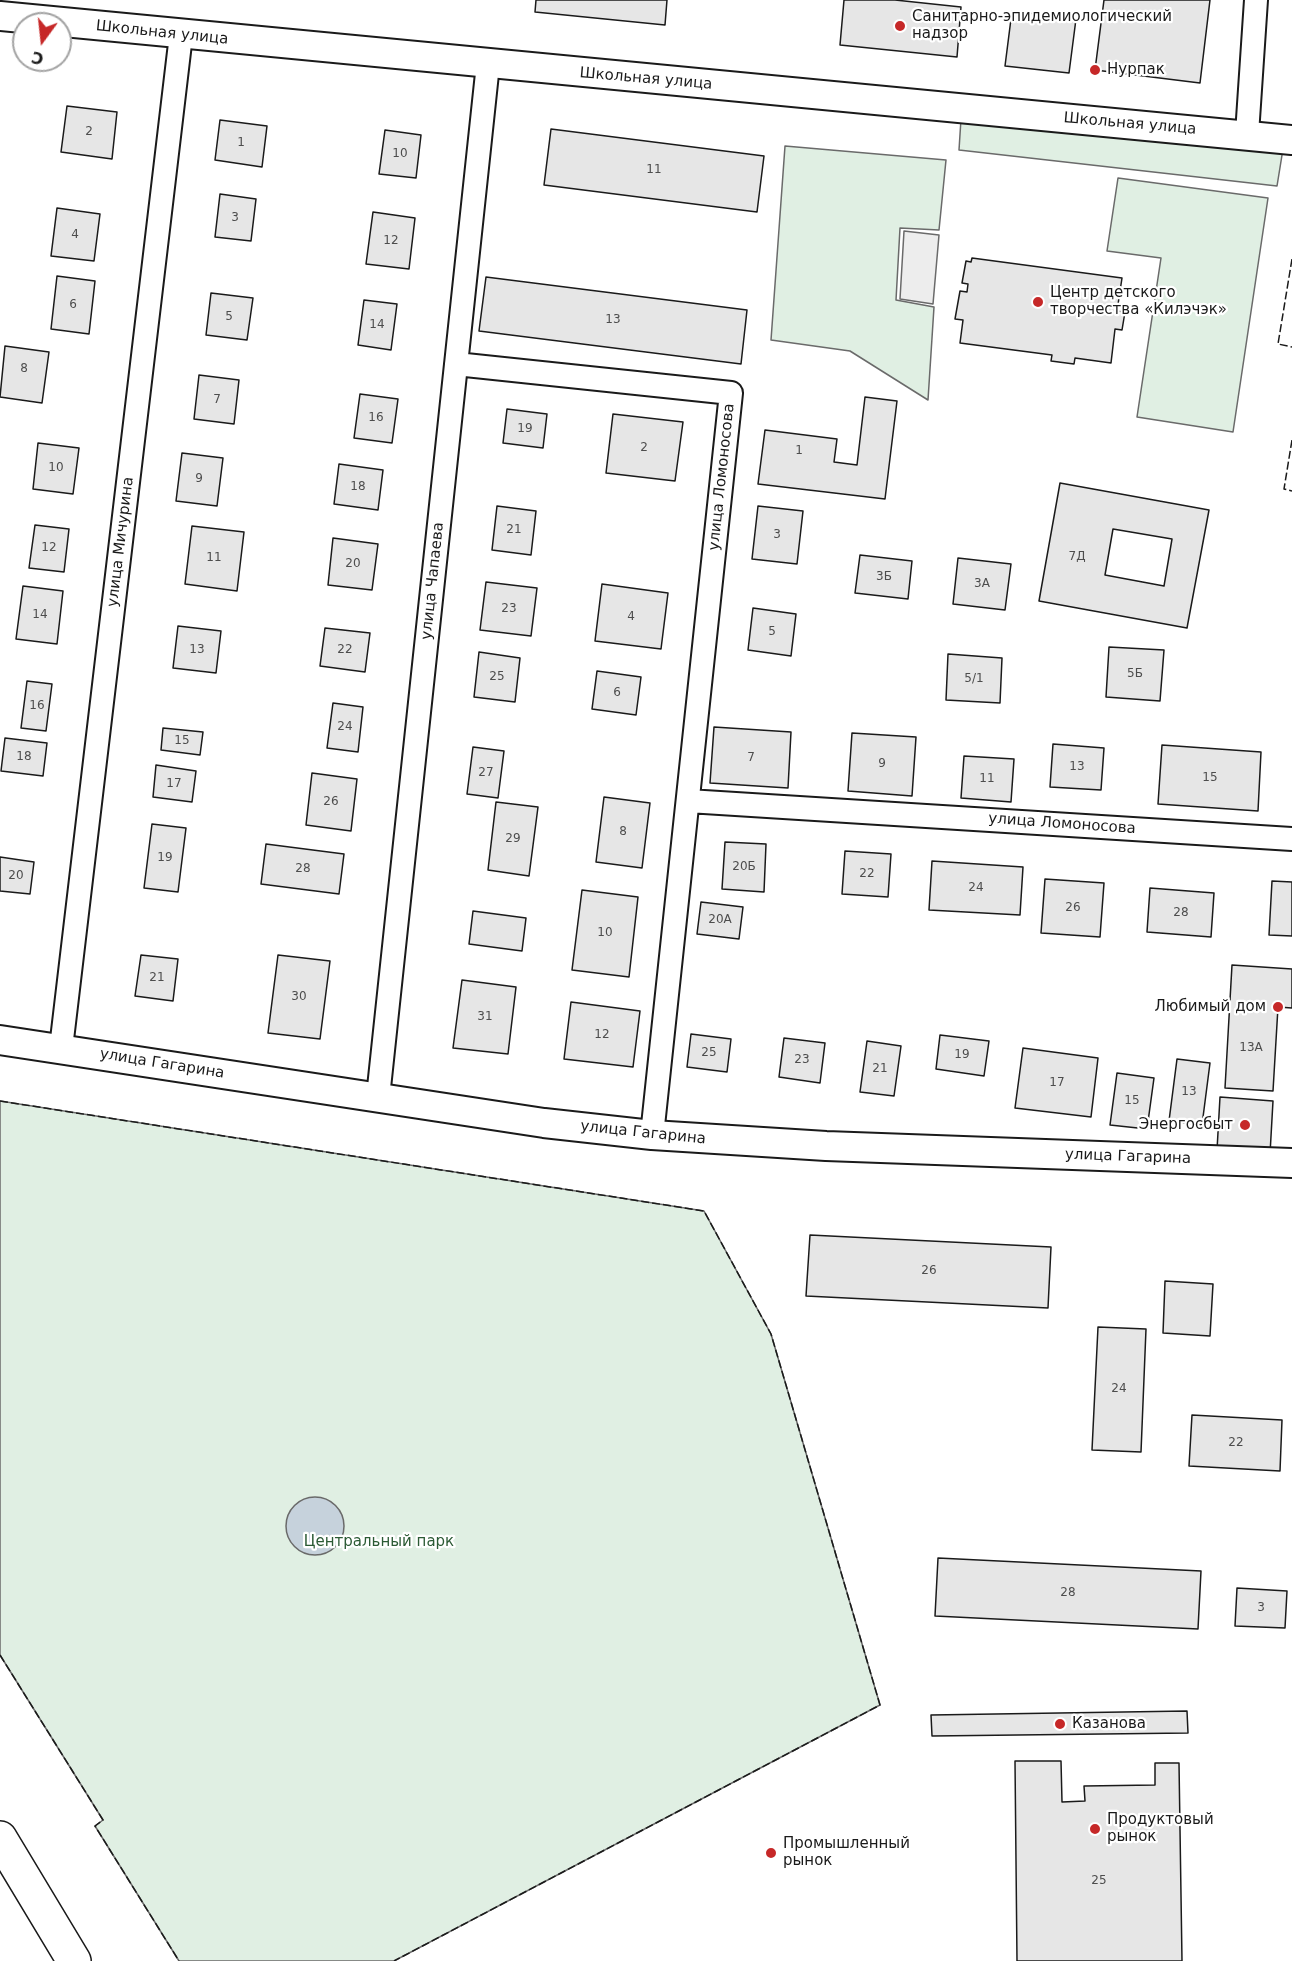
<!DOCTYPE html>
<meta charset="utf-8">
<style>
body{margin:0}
#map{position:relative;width:1292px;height:1961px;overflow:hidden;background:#fff;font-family:"DejaVu Sans",sans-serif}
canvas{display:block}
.north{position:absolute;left:12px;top:12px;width:60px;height:60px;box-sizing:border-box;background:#fff;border:2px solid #a3a3a3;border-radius:50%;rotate:195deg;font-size:16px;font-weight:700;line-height:24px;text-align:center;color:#1a1a1a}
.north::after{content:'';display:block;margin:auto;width:21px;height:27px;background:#c62828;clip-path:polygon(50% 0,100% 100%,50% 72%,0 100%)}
</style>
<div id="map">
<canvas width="1292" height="1961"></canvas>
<div class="north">С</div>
</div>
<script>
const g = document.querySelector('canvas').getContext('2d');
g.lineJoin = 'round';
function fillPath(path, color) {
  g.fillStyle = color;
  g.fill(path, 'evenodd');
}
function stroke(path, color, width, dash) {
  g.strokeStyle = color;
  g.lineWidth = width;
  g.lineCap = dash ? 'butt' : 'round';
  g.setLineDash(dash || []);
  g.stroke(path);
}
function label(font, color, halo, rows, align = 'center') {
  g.font = font + ' "DejaVu Sans",sans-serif';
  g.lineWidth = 4.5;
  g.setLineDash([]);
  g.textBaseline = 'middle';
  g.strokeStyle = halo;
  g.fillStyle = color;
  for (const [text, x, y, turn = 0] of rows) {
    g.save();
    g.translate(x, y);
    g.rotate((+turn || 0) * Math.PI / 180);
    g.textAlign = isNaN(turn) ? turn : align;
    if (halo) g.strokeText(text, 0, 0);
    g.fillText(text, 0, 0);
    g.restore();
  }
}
const green = new Path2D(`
 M961,119L1283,149L1277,186L959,150Z
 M785,146L946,160L939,230L900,228L896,300L934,307L928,400L850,351L771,340Z
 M1118,178L1268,198L1233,432L1137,417L1161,258L1107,251Z
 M0,1101L704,1211L771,1334L880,1705L394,1961H179L95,1826L103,1820L0,1655Z`);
fillPath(green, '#e0efe3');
stroke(green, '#6a6a6a', 1.5);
const parking = new Path2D(`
 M904,231L939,235L933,304L900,299Z`);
fillPath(parking, '#ededed');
stroke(parking, '#6a6a6a', 1.5);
const water = new Path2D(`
 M286 1526a29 29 0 1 1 58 0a29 29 0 1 1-58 0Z`);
fillPath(water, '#c6d2dc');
stroke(water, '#6a6a6a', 1.5);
const building = new Path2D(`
 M536,0H667L665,25L535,12Z
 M844,0H895L961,7L957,57L840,45Z
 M1104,0H1210L1200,83L1095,70Z
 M1012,11L1076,19L1069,73L1005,66Z
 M67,106L117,112L112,159L61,152Z
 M220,120L267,126L262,167L215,160Z
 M551,129L764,156L757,212L544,185Z
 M385,130L421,135L416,178L379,174Z
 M220,194L256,199L251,241L215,237Z
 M57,208L100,214L94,261L51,256Z
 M373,212L415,218L409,269L366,264Z
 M972,258L1122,278L1117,311L1125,312L1122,330L1115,329L1111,363L1075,358L1074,364L1051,361L1052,355L960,343L963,320L955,319L960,291L967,292L968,284L962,283L966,261L971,262Z
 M57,276L95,281L89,334L51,329Z
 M486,277L747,310L741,364L479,331Z
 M211,293L253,298L247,340L206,335Z
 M364,300L397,304L391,350L358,345Z
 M5,346L49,352L42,403L0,397Z
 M199,375L239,380L234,424L194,419Z
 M360,394L398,399L392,443L354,438Z
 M865,397L897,401L885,499L758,484L765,430L837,439L834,462L857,465Z
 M507,409L547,414L543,448L503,443Z
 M613,414L683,422L675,481L606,473Z
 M38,443L79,448L73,494L33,489Z
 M182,453L223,458L217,506L176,501Z
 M339,464L383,470L378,510L334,504Z
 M1060,483L1209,510L1187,628L1039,601ZM1113,529L1172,539L1164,586L1105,575Z
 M497,506L536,511L531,555L492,550Z
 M758,506L803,511L797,564L752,559Z
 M35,525L69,529L64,572L29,568Z
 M192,526L244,532L237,591L185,584Z
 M333,538L378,544L372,590L328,585Z
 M860,555L912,561L908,599L855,593Z
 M958,558L1011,564L1005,610L953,604Z
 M486,582L537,588L531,636L480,630Z
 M602,584L668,593L661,649L595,641Z
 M23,586L63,591L57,644L16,639Z
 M753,608L796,614L791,656L748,650Z
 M178,626L221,631L216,673L173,668Z
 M325,628L370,633L365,672L320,666Z
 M1109,647L1164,650L1160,701L1106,697Z
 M479,652L520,658L515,702L474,697Z
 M948,654L1002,658L1000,703L946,700Z
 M597,671L641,677L636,715L592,709Z
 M27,681L52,684L46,731L21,728Z
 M333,703L363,707L358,752L327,748Z
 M714,727L791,732L788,788L710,783Z
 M163,728L203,732L200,755L161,750Z
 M852,733L916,737L912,796L848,791Z
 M5,738L47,743L43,776L1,771Z
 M1053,744L1104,748L1101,790L1050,787Z
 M1162,745L1261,752L1258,811L1158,804Z
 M473,747L504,751L498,798L467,794Z
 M964,756L1014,759L1011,802L961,798Z
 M156,765L196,771L192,802L153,797Z
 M312,773L357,779L351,831L306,825Z
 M604,797L650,803L642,868L596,862Z
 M496,802L538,807L529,876L488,870Z
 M152,824L186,828L178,892L144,888Z
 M725,842L766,844L764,892L722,889Z
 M266,844L344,854L339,894L261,884Z
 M845,851L891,854L888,897L842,894Z
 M0,857L34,862L30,894L0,891Z
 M932,861L1023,867L1020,915L929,910Z
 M1045,879L1104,883L1100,937L1041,933Z
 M1272,881L1292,882V936L1269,935Z
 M1150,888L1214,893L1211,937L1147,932Z
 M582,890L638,897L629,977L572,970Z
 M701,902L743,907L739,939L697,934Z
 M473,911L526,918L522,951L469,944Z
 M141,955L178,959L173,1001L135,996Z
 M278,955L330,961L320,1039L268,1033Z
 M1232,965L1292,969V1008L1278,1007L1273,1091L1225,1088Z
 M462,980L516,987L508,1054L453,1048Z
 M571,1002L640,1011L633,1067L564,1059Z
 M691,1034L731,1039L727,1072L687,1067Z
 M940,1035L989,1041L984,1076L936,1069Z
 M784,1038L825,1043L820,1083L779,1077Z
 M867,1041L901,1046L894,1096L860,1092Z
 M1023,1048L1098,1058L1091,1117L1015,1108Z
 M1177,1059L1210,1063L1202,1125L1169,1121Z
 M1117,1073L1154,1078L1147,1129L1110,1125Z
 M1220,1097L1273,1101L1270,1154L1217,1150Z
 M810,1235L1051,1247L1048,1308L806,1296Z
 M1165,1281L1213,1284L1210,1336L1163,1333Z
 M1098,1327L1146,1329L1141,1452L1092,1450Z
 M1192,1415L1282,1420L1280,1471L1189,1466Z
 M938,1558L1201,1571L1198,1629L935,1616Z
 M1237,1588L1287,1591L1285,1628L1235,1626Z
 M1187,1711L1188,1733L932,1736L931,1715Z
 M1015,1761H1061L1062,1802L1085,1801L1084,1786L1155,1785V1763H1179L1182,1961H1017Z`);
fillPath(building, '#e6e6e6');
stroke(building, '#1a1a1a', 1.5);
const minor = new Path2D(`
 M1247,134L1256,0
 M456,364L731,393L652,1135
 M688,801L1292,839
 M61,1048L181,35
 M378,1097L488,64`);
const tertiary = new Path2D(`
 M0,16L1292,140
 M0,1040L544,1123L652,1135L826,1146L1292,1163`);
const primary = new Path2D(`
 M0,1838L74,1961`);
stroke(minor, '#1a1a1a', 26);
stroke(tertiary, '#1a1a1a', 32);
stroke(primary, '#1a1a1a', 36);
stroke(minor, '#fff', 22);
stroke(tertiary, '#fff', 28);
stroke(primary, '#fff', 33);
stroke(new Path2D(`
 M1292,259L1278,344L1292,347
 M1292,440L1284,489L1292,491
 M0,1101L704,1211L771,1334L880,1705L394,1961
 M0,1655L103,1820L95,1826L179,1961`), '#1a1a1a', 1.5, [8, 3]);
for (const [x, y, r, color] of [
 [900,26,6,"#c62828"],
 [1095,70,6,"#c62828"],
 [1038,302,6,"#c62828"],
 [1278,1007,6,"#c62828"],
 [1245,1125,6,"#c62828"],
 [1060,1724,6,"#c62828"],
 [1095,1829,6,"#c62828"],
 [771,1853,6,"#c62828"]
]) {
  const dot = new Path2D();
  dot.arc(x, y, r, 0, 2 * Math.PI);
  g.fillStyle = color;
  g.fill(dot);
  stroke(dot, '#fff', 2);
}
label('12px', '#4d4d4d', null, [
 ["2",89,132],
 ["1",241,143],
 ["10",400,154],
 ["11",654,170],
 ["3",235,218],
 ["4",75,235],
 ["12",391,241],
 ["6",73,305],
 ["5",229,317],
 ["13",613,320],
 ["14",377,325],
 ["8",24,369],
 ["7",217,400],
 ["16",376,418],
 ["19",525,429],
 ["2",644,448],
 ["1",799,451],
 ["10",56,468],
 ["9",199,479],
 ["18",358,487],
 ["21",514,530],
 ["3",777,535],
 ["12",49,548],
 ["7Д",1077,557],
 ["11",214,558],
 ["20",353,564],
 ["3Б",884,577],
 ["3А",982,584],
 ["23",509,609],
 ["14",40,615],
 ["4",631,617],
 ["5",772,632],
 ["13",197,650],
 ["22",345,650],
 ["5Б",1135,674],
 ["25",497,677],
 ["5/1",974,679],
 ["6",617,693],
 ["16",37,706],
 ["24",345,727],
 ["15",182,741],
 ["18",24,757],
 ["7",751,758],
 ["9",882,764],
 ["13",1077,767],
 ["27",486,773],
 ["15",1210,778],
 ["11",987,779],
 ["17",174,784],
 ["26",331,802],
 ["8",623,832],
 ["29",513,839],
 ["19",165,858],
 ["20Б",744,867],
 ["28",303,869],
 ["22",867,874],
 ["20",16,876],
 ["24",976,888],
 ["26",1073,908],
 ["28",1181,913],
 ["20А",720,920],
 ["10",605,933],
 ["21",157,978],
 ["30",299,997],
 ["31",485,1017],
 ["12",602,1035],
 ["13А",1251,1048],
 ["25",709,1053],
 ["19",962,1055],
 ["23",802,1060],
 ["21",880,1069],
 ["17",1057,1083],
 ["13",1189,1092],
 ["15",1132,1101],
 ["26",929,1271],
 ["24",1119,1389],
 ["22",1236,1443],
 ["28",1068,1593],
 ["3",1261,1608],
 ["25",1099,1881]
]);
label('15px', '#1a1a1a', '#fff', [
 ["Санитарно-эпидемиологический",912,17],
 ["надзор",912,34],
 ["Нурпак",1107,70],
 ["Центр детского",1050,293],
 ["творчества «Килэчэк»",1050,310],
 ["Любимый дом",1266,1007,"right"],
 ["Энергосбыт",1233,1125,"right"],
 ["Казанова",1072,1724],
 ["Продуктовый",1107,1820],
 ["рынок",1107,1837],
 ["Промышленный",783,1844],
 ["рынок",783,1861]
], 'left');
label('15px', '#1a1a1a', '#fff', [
 ["Школьная улица",162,33,6],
 ["Школьная улица",646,79,5],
 ["Школьная улица",1130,124,5],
 ["улица Ломоносова",722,477,-84],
 ["улица Мичурина",121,542,-83],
 ["улица Чапаева",433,581,-84],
 ["улица Ломоносова",1062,824,4],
 ["улица Гагарина",162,1064,9],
 ["улица Гагарина",643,1133,6],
 ["улица Гагарина",1128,1157,2]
]);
label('15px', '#2b5a34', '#fff', [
 ["Центральный парк",379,1542]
]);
</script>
